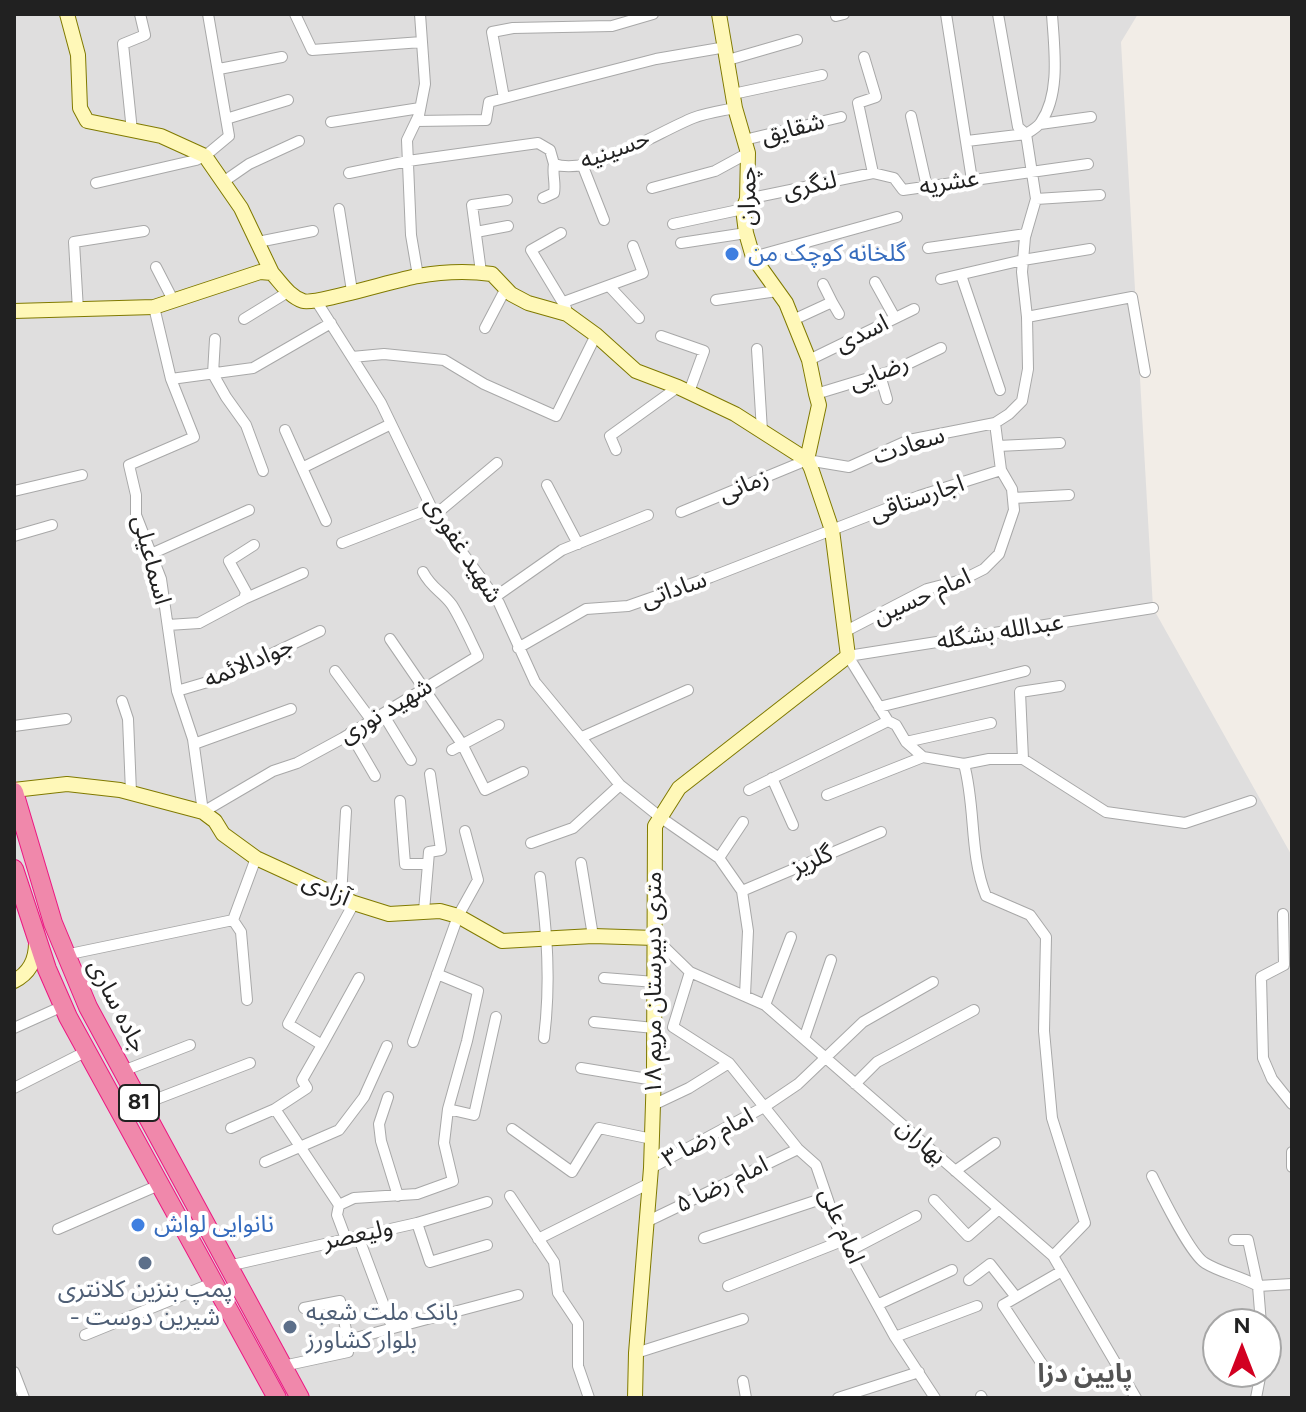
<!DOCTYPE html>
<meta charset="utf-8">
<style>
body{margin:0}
#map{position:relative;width:1306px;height:1412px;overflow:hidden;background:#f2ede7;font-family:Figtree,sans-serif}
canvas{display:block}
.frame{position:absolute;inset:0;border:16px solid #212121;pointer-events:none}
.north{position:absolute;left:1202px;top:1308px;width:80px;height:80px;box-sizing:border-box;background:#fff;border:2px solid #a6a6a6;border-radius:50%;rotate:0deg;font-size:22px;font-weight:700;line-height:32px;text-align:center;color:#212121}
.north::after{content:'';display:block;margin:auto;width:28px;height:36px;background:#d20021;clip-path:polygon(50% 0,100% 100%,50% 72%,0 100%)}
</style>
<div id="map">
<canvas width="1306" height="1412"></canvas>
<div class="frame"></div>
<div class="north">N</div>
</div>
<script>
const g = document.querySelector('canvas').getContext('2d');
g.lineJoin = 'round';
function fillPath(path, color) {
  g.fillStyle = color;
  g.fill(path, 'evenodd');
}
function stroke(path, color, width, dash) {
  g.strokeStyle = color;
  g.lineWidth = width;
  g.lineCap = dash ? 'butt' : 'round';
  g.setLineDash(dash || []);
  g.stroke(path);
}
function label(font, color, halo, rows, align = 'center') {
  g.font = font + ' Figtree,"Noto Sans Arabic",sans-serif';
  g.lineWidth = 8;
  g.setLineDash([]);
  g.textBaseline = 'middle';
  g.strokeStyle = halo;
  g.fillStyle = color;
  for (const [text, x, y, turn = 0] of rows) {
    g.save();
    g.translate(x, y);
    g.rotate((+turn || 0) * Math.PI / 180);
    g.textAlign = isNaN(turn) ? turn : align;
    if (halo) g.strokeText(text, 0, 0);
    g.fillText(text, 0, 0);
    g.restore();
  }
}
fillPath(new Path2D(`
 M14,14H1138L1121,42L1153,608L1292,856V1398H14ZM1218,1324H1266V1372H1218Z`), '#dfdede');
const street = new Path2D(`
 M295,14L312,50L422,42
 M946,14L972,180
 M998,14L1018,127L1026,134
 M836,16L844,14
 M864,57L876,97L858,103L873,173
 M728,60L797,40
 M219,69L282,57
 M733,94L822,75
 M504,98L492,32L513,28L612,26L653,14
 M911,116L927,187
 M226,119L288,100
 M416,121L486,120L489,102L656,59L726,47
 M331,122L420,108
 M1040,124L1091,117
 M132,131L123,44L145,35L140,14
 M744,140L841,117
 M967,141L1026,134
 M582,164L604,220
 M349,173L408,161L538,143L550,150L554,164C590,177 658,132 693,118C706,113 721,111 735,108
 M223,182L249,164L299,141
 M96,183L196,160L205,156L229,136L208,14
 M652,188L715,171L748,153
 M543,198L554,193C556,183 552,174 554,164
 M747,199L873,173L894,178L903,190L1088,164
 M1036,199L1100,195
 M339,209L352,291
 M673,224L743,209
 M476,232L508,226
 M561,233L531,250L566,308
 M258,242L313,231
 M681,243L746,233
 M928,248L1026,234
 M753,257L897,217
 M156,267L173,300
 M481,272L472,205L507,200
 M961,275L1000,390
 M418,276L411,235L407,140L419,115L425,84L420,14
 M941,279L1023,260L1090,249
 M875,282L895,318
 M609,286L639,318
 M716,300L777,291
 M317,302L381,403L435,515L499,603L535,682L620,785L660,817L719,858L742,891L748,931L745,995
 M564,302L643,273L633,246
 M832,302L839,314
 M154,307L171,379L194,437L129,465L136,495V515L161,579L177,691L193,739L203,812L273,771L297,763L343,738L478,656C470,640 462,621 452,605C442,591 432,589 423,572
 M78,310L74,242L144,231
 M1027,317L1132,297L1145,372
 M244,319L288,292
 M793,320L832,302L823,284
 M485,328L506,288
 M661,336L704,351L689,392
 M215,339L213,374L226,397L246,425L263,471
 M757,349L762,431
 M352,357L384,354L444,360L484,384L556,416L596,335
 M809,360L914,309
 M880,375L887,399
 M171,379L253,368L331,323
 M816,394L895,370L941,348
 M285,430L302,468
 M998,446L1060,443
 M616,450L610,436L678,387
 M547,485L578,544
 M14,491L82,475
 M1013,498L1069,495
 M681,512L807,460L849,467L909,440L995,423L1009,414L1022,401L1028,369L1027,317L1022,272L1025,237L1036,199L1026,134C1031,131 1038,127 1041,122C1061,93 1054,47 1052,14
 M435,515L497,463
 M326,521L302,468L391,424
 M14,536L52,525
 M342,543L432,508
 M151,554L249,510
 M495,597L562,550L648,515
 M244,599L303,573
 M1153,608L848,656L888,721L896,725L906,742L923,757L964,764L989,759H1023L1106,812L1185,823L1251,801
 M168,625L199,623L244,599L246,592L229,561L254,545
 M846,631L927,589L962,580L984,569L999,554L1014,510L1012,489L1001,470L995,423
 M390,639L462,744L485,790L523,772
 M518,648L586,609L628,606L711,577L919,496L1001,470
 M335,671L372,721
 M177,691L221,678L320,631
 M122,701L128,719L131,792
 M879,707L1025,671
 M383,714L411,760
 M14,726L66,719
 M350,733L375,776
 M582,737L688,690
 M906,742L991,723
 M194,744L291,709
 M452,750L499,725
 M1023,759L1020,692L1060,686
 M964,764C976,808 969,853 986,896L1030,915L1046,937L1044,1031L1052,1118L1085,1223L1053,1256
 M772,778L793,825
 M749,790L888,721
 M827,795L923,757
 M400,801L405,864H428L424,911
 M531,843L573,828L620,785
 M719,858L743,822
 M581,863L593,936
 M428,864L429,852L441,850L430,774
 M540,877C547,934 551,981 544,1038
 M742,891L881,832
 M341,897L346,811
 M1283,914L1284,965L1261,977L1263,1058L1272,1079L1292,1104
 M233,920L241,932L247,1000
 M655,938L690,972L765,1005L1053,1256L1136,1398
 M65,955L233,920L256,858
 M690,972L673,1027L729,1063L798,1149L816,1165L842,1241L895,1337L935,1398
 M604,978L655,982
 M765,1005L791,937
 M594,1022L654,1028
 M14,1028L63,1006
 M804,1039L831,960
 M413,1042L458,916L478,880L465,831
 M322,1045L359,978
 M581,1068L654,1080
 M123,1071L190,1045
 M855,1084L877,1062L974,1010
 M14,1088L87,1051
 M388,1097L379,1124L381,1141L398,1196
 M141,1105L250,1063
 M653,1105L689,1088L729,1063
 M448,1109L474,1115L496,1017
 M231,1128L275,1109
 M512,1129L572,1172L599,1128L652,1139
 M1292,1152V1167
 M265,1162L339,1130L364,1097L387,1046
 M651,1168L764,1107L798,1084L863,1022L933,982
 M955,1171L995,1143
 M1152,1176C1161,1194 1190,1254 1205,1263C1221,1273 1241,1276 1258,1286
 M510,1196L554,1262L558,1293L578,1323V1366L589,1398
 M934,1200L968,1236L999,1209
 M339,1205L354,1198L417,1194L453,1181L444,1143L448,1109L467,1041L478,991L437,974
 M646,1222L798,1149
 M417,1223L430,1262L487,1245
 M58,1229L159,1185
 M358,1236L392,1327
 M704,1238L827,1197
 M346,1239L337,1215L339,1205L275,1109L307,1088L302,1080L322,1045L288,1024L354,903
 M538,1239L650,1183
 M1234,1240H1248L1258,1286
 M849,1251L916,1216
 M228,1266L417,1223L487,1202
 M969,1280L990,1264L1016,1297
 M728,1286L842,1241
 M879,1304L952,1270
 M304,1308L340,1301L348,1340
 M1261,1324L1258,1286L1292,1284
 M85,1335L215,1282
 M895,1337L977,1306
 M636,1353L743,1319
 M283,1366L348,1352V1340L518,1295
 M1044,1367L1003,1305L1062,1271
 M14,1372L24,1398
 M743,1381L746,1398
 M981,1396L982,1398
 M838,1398L919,1372
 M1256,1398L1261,1372`);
const secondary = new Path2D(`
 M67,14L78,55L80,108L87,121L161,136L205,156L241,208L272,273
 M719,14L735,108L748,153L747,199L743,209L746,233L753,257L786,303L809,360L816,394L819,405L807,460
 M14,311L154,307L260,272L272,273C282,284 289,296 303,301C315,305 398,279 418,276C441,272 469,271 492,274L511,294L528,303L567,314L596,335L636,371L678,387L735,414L807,460L811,468L832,530L848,656L679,788L655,826L654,1071L651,1168L636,1353L635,1398
 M14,790L67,784L120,790L203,812L215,821L223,834L256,858L354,903L389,914L440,911L458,916L502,941L593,936L655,938
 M14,981C30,973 36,959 36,943`);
const highway = new Path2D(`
 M14,792L53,923L88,1007L300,1398
 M14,869L47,969L68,1017L277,1398`);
stroke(street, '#a8a8a8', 12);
stroke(secondary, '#807a00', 16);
stroke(highway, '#ed1782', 20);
stroke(street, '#fff', 10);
stroke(secondary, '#fff8b8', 14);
stroke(highway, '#f088ab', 18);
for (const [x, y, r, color] of [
 [732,254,8,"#3f7fe0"],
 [138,1225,8,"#3f7fe0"],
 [145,1263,8,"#5c6f8a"],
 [290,1327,8,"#5c6f8a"]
]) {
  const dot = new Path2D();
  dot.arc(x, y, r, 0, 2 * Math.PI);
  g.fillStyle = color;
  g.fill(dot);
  stroke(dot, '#fff', 3);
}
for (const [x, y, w] of [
 [139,1103,40]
]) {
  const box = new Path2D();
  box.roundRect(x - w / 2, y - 18, w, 36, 6);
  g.fillStyle = '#fff';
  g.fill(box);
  stroke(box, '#212121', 2);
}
label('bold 22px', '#212121', null, [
 ["81",139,1103]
]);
label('24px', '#212121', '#fff', [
 ["شقایق",793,129,-14],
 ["حسینیه",615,150,-20],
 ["عشریه",949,183,-9],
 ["لنگری",810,186,-13],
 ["چمران",748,196,-89],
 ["اسدی",862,334,-26],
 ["رضایی",879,373,-21],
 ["سعادت",909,446,-18],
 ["زمانی",744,486,-22],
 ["اجارستاقی",917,499,-19],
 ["شهید غفوری",463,550,57],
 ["اسماعیلی",151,560,75],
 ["ساداتی",674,590,-19],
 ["امام حسین",922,597,-24],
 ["عبدالله بشگله",1000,632,-9],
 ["جوادالائمه",249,663,-23],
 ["شهید نوری",386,711,-31],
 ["گلریز",812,861,-23],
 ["آزادی",326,890,24],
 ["۱۸ متری دبیرستان مریم",654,983,-90],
 ["جاده ساری",117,1006,63],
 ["امام رضا ۳",708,1138,-28],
 ["بهاران",921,1142,41],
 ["امام رضا ۵",722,1185,-26],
 ["امام علی",841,1226,67],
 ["ولیعصر",358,1235,-12]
]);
label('24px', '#366cbe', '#fff', [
 ["گلخانه کوچک من",748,254],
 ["نانوایی لواش",154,1225]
], 'left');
label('24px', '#4e5e75', '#fff', [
 ["پمپ بنزین کلانتری",145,1290],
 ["- شیرین دوست",145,1318],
 ["بانک ملت شعبه",306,1313,"left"],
 ["بلوار کشاورز",306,1341,"left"]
]);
label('bold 26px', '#545454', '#fff', [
 ["پایین دزا",1085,1374]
]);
</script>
